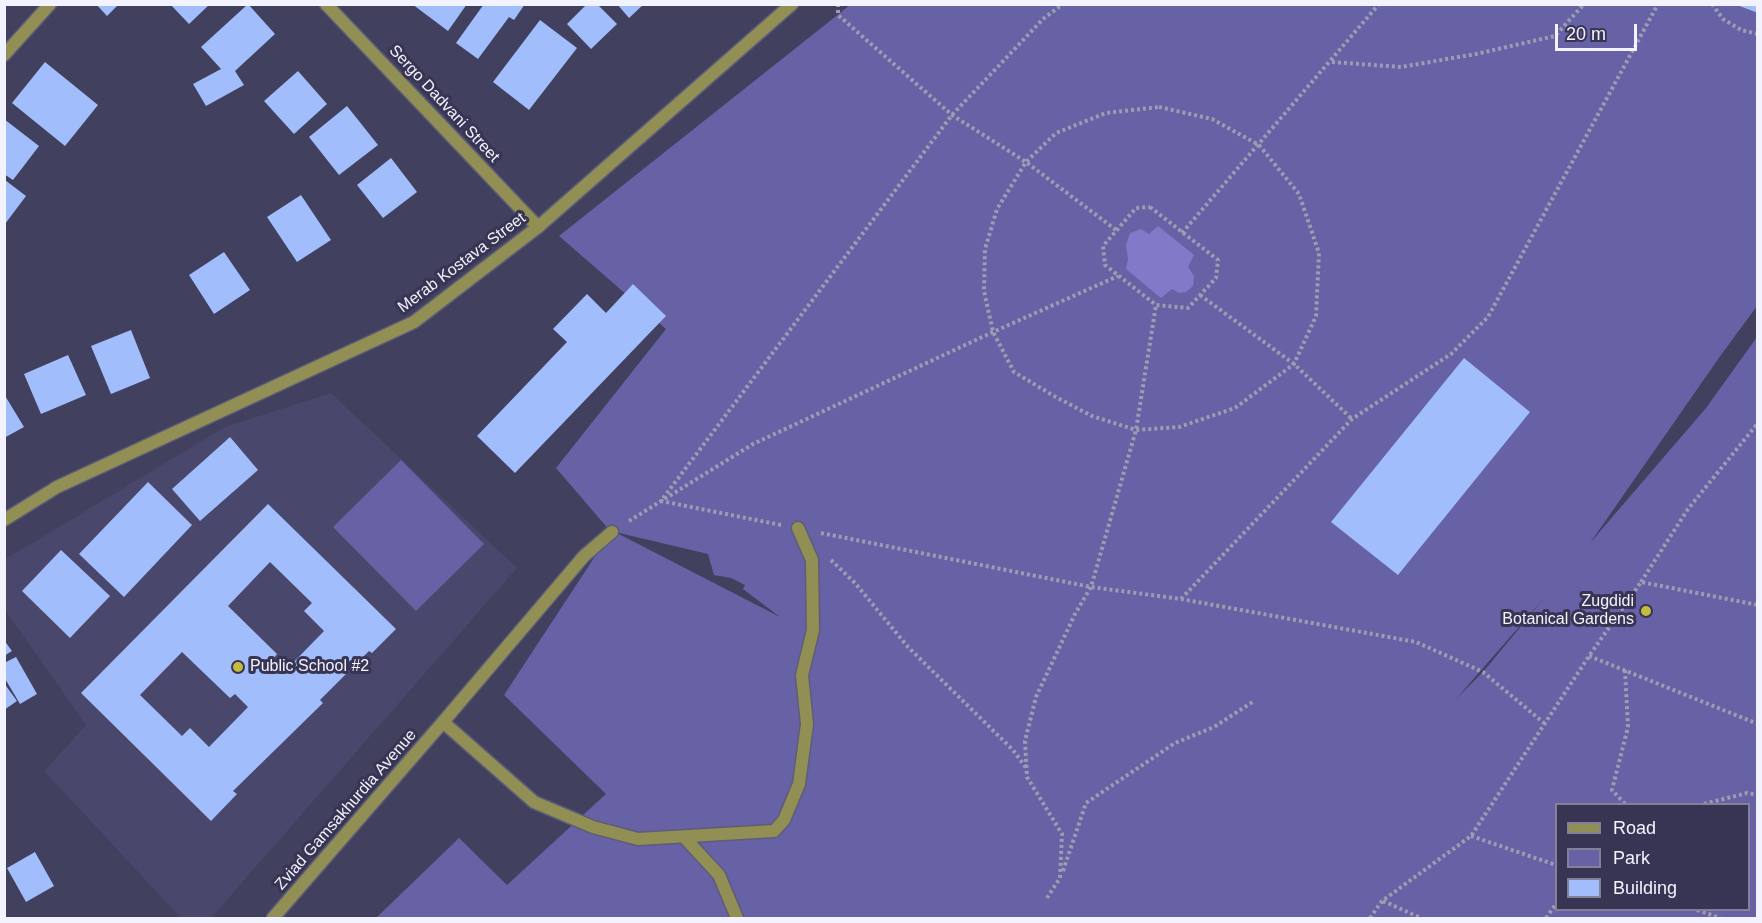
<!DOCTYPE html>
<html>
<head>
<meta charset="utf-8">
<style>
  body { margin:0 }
  #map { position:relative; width:1762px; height:923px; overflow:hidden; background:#41405e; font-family:Arial,sans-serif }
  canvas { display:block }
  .frame { position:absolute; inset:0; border:6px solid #f3f3ff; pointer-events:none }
  .legend { position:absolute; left:1555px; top:803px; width:195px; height:108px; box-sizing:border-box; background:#373553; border:2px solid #828198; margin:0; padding:8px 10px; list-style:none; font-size:18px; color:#f3f3ff }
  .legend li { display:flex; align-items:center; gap:12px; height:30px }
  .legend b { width:30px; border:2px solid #828198 }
  .scale { position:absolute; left:1555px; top:24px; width:82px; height:27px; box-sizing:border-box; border:3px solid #f3f3ff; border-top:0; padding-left:8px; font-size:18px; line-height:21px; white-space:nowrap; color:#f3f3ff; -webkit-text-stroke:4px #373553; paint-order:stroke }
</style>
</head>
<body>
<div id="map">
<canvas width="1762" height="923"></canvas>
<div class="frame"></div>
<ul class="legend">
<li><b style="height:8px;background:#928f54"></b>Road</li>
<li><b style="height:16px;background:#6761a6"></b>Park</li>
<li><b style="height:16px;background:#a1bdfc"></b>Building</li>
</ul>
<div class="scale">20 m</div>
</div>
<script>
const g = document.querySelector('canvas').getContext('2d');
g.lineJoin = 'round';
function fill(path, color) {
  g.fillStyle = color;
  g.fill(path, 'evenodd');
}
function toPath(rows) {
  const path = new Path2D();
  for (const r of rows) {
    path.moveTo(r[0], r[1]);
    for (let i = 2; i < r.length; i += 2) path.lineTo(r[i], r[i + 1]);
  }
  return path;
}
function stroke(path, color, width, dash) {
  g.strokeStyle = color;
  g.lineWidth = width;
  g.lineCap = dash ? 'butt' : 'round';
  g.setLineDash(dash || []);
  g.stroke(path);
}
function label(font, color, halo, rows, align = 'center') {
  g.font = font + ' Arial,sans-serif';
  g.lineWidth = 6;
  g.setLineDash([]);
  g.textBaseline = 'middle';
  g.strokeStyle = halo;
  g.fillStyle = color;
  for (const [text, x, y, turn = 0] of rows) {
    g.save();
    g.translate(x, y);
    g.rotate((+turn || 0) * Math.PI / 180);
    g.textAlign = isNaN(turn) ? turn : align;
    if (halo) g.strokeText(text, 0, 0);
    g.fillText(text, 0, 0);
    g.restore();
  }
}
fill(toPath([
  [331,393,517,568,211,918,181,918,44,771,86,725,5,610,4,560,225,427]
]), '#49476c');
fill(toPath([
  [850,5,1757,5,1757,306,1721,355,1590,543,1706,408,1757,337,1757,918,376,918,459,838,507,885,606,794,504,695,611,532,556,468,666,329,559,236],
  [615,532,708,554,714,575,731,578,745,585,743,589,780,617],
  [1546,596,1483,672,1455,700],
  [1556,804,1748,804,1748,910,1556,910],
  [401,460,484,544,416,611,333,527]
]), '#6761a6');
fill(toPath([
  [1158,226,1194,255,1188,267,1194,276,1193,286,1186,292,1179,293,1172,289,1161,298,1126,269,1128,259,1126,245,1130,233,1141,229,1149,234]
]), '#807ac9');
fill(toPath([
  [96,4,119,4,107,16],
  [170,4,210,4,189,24],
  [248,4,275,34,235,71,244,85,206,106,193,84,221,69,201,47],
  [412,4,467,4,448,31],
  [484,4,525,4,514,20,509,17,478,59,456,43],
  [587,4,597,4,617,24,591,49,567,24],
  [617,4,644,4,629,18],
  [1758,4,1758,13,1737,5,1737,4],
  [540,20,577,48,529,110,493,82],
  [45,62,98,105,65,146,12,103],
  [298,71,327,104,294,134,264,101],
  [347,106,378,145,339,175,309,137],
  [4,119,39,146,13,180,4,174],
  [391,158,417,192,383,218,357,185],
  [5,180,26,196,5,224],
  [301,195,331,240,297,262,267,217],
  [224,252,250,290,214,314,189,275],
  [633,284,666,316,515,473,477,436,567,342,553,329,587,294,606,313],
  [131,330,150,378,111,394,91,346],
  [68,355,86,395,41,414,24,374],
  [1464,358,1530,412,1398,575,1331,522],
  [4,394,24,427,4,438],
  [230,437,258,470,200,521,172,489],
  [148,482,192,525,124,597,79,554],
  [268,504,396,629,372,653,369,651,320,700,323,703,233,791,237,794,211,821,81,693],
  [270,562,312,603,304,611,324,631,286,670,274,658,277,654,228,606],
  [182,652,230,698,235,694,248,707,209,747,190,728,182,736,140,695],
  [61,550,110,596,70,638,22,591],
  [4,640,12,651,4,656],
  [16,657,37,694,20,704,4,677,4,663],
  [4,683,17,701,4,710],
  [35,852,54,886,26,902,7,868]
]), '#a1bdfc');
const service = toPath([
  [443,722,584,556,612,532]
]);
const pedestrian = toPath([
  [443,722,534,802,593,827,638,839,774,831,784,820,799,784,807,724,802,675,813,630,812,560,798,528],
  [684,837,719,875,737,918]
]);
const minor = toPath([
  [326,4,538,227],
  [4,55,50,4],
  [273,918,443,722]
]);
const tertiary = toPath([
  [4,520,57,487,414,322,538,227,792,4]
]);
stroke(service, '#5d5d78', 15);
stroke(pedestrian, '#5d5d78', 15);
stroke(minor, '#5d5d78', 15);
stroke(tertiary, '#5d5d78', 15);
stroke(toPath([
  [838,4,838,15,952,115,1026,162,1116,230],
  [1712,4,1723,19,1741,30,1758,34],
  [1332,62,1401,67,1476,54,1555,36,1584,4],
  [1159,107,1212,119,1259,145,1299,194,1319,253,1316,316,1294,364,1235,408,1179,427,1136,430,1092,416,1054,396,1014,372,993,332,984,291,985,249,997,209,1026,162,1056,133,1106,113,1159,107],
  [1150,207,1218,260,1216,278,1188,308,1156,305,1105,265,1103,246,1136,208,1150,207],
  [1182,233,1379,4],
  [1200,295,1294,364,1352,419],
  [629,521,753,444,993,332,1118,276],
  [781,525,661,501,952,115,1043,19,1063,4],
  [821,533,1091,587,1181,599,1416,642,1483,672,1544,723],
  [831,560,855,583,908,647,1013,750,1027,769],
  [1641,582,1688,509,1758,423],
  [1181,599,1352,419,1451,354,1488,317,1658,4],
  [1589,656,1758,724],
  [1625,804,1612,790,1628,727,1625,670],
  [1704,804,1747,793,1758,795],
  [1471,836,1556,865],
  [1063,871,1086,803,1175,743,1214,727,1254,701],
  [1047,898,1060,878,1062,834,1027,777,1025,741,1036,697,1075,614,1091,587,1136,430,1156,305],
  [1383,901,1421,918],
  [1697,910,1720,918],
  [1370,918,1382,901,1471,836,1589,656,1641,582,1758,605],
  [1546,918,1556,904]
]), '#9d9cb1', 4, [3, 3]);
stroke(service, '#928f54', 12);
stroke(pedestrian, '#928f54', 12);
stroke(minor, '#928f54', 12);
stroke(tertiary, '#928f54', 12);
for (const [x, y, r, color] of [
  [1646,611,6,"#c4bc3d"],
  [238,667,6,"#c4bc3d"]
]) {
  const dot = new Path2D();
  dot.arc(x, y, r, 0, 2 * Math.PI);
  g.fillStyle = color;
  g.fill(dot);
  stroke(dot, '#373553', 2);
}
label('16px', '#f3f3ff', '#373553', [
  ["Sergo Dadvani Street",444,104,47],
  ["Merab Kostava Street",462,263,-37],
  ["Zviad Gamsakhurdia Avenue",346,810,-49]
]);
label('16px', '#f3f3ff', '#373553', [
  ["Zugdidi",1634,602],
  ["Botanical Gardens",1634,620],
  ["Public School #2",250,667,"left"]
], 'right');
</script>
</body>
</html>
